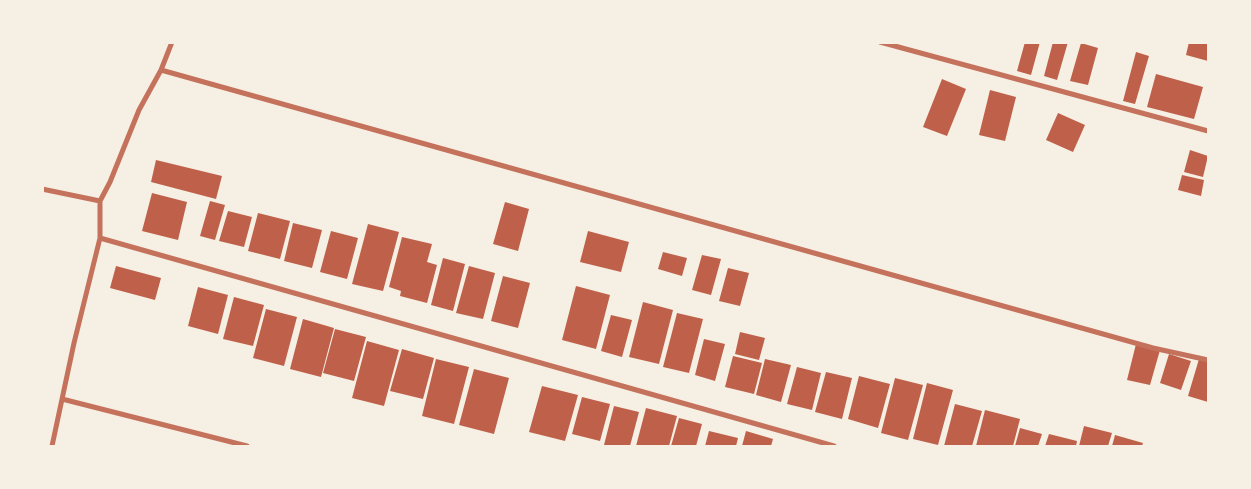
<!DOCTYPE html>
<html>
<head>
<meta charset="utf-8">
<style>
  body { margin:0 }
  #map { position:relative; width:1251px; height:489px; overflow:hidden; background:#f6efe4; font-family:"Open Sans",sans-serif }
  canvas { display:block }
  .frame { position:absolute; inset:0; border:44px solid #f6efe4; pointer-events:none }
</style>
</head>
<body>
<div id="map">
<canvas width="1251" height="489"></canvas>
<div class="frame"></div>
</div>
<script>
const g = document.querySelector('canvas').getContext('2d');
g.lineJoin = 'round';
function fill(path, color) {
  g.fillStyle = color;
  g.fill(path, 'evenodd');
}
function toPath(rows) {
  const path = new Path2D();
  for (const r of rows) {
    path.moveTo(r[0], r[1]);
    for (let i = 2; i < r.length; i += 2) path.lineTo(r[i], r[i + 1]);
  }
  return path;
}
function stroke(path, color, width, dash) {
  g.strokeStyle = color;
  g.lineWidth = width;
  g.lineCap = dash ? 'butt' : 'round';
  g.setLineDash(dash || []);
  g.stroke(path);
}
fill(toPath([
  [1025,42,1040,42,1031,75,1017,71],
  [1053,42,1068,42,1057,80,1044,76],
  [1189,42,1208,42,1208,61,1186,55],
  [1081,43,1098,48,1088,85,1070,81],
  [1136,52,1149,56,1135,104,1123,101],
  [1156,74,1203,87,1194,119,1147,107],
  [942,79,966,89,947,136,923,127],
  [990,90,1016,97,1005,141,979,135],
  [1058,113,1085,125,1073,152,1046,140],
  [1190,150,1208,156,1203,177,1184,172],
  [156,160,222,176,216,199,151,182],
  [1182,175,1204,180,1201,196,1178,190],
  [152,193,187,202,178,240,142,231],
  [210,201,225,205,215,240,200,236],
  [505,202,529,209,518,251,493,244],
  [228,211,252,217,244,247,219,241],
  [258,213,290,221,280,259,248,251],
  [293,223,322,230,312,268,284,261],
  [368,224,399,232,383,291,352,284],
  [331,231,358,238,347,279,320,272],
  [588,231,629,242,621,272,580,262],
  [402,237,432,244,427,262,437,265,427,303,400,296,401,291,389,287],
  [663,252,687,258,682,276,658,269],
  [702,255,721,259,711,295,692,290],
  [443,258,465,264,453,311,431,305],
  [116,266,161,278,155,300,110,288],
  [469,266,495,273,483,319,456,313],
  [728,268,749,273,740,306,719,301],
  [503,276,530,283,518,328,491,321],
  [576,286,610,295,596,349,562,340],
  [198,287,228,295,218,334,188,326],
  [234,297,264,305,253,346,223,339],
  [643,302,673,310,659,364,629,357],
  [266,309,297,317,284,366,253,358],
  [677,313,703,319,689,373,663,367],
  [611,315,632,320,622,357,601,351],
  [303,319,334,328,321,377,290,369],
  [335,329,366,337,354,381,323,373],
  [740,332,765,338,759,360,735,354],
  [704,339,725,344,715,381,695,375],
  [367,341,399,350,384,406,352,398],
  [1136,344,1160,350,1150,385,1127,380],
  [402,349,434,358,423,399,390,391],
  [1169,354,1191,361,1181,390,1160,383],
  [733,356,762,363,754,394,725,387],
  [436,359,469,367,454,424,422,416],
  [765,359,791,365,781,402,756,395],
  [1199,359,1208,361,1208,402,1188,396],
  [797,367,821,373,812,410,787,404],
  [474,369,509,378,494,434,459,425],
  [826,372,852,378,842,419,815,412],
  [859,376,890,384,878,428,848,419],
  [895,378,923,385,908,440,881,433],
  [927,383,953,390,938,445,913,439],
  [542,386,578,395,565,441,529,432],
  [582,397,610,404,600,441,572,434],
  [955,404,982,411,972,446,944,446],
  [614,406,639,412,630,446,604,445],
  [646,408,677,416,669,446,636,446],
  [985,410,1020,419,1013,446,976,446],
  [679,418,702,424,696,446,671,446],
  [1084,426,1112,433,1108,446,1079,446],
  [1020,428,1042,434,1038,446,1015,446],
  [709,431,738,438,736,446,705,446],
  [746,431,773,439,771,446,742,446],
  [1049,434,1077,441,1076,446,1045,446],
  [1115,435,1143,443,1142,446,1112,446]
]), '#bf614a');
stroke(toPath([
  [880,42,1208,131],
  [161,70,1153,348,1208,360],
  [42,189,100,201],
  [100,238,834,446],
  [62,399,247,446],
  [52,446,74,343,100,238,100,201,110,182,139,110,161,70,172,42]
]), '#c5725c', 5);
</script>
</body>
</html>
